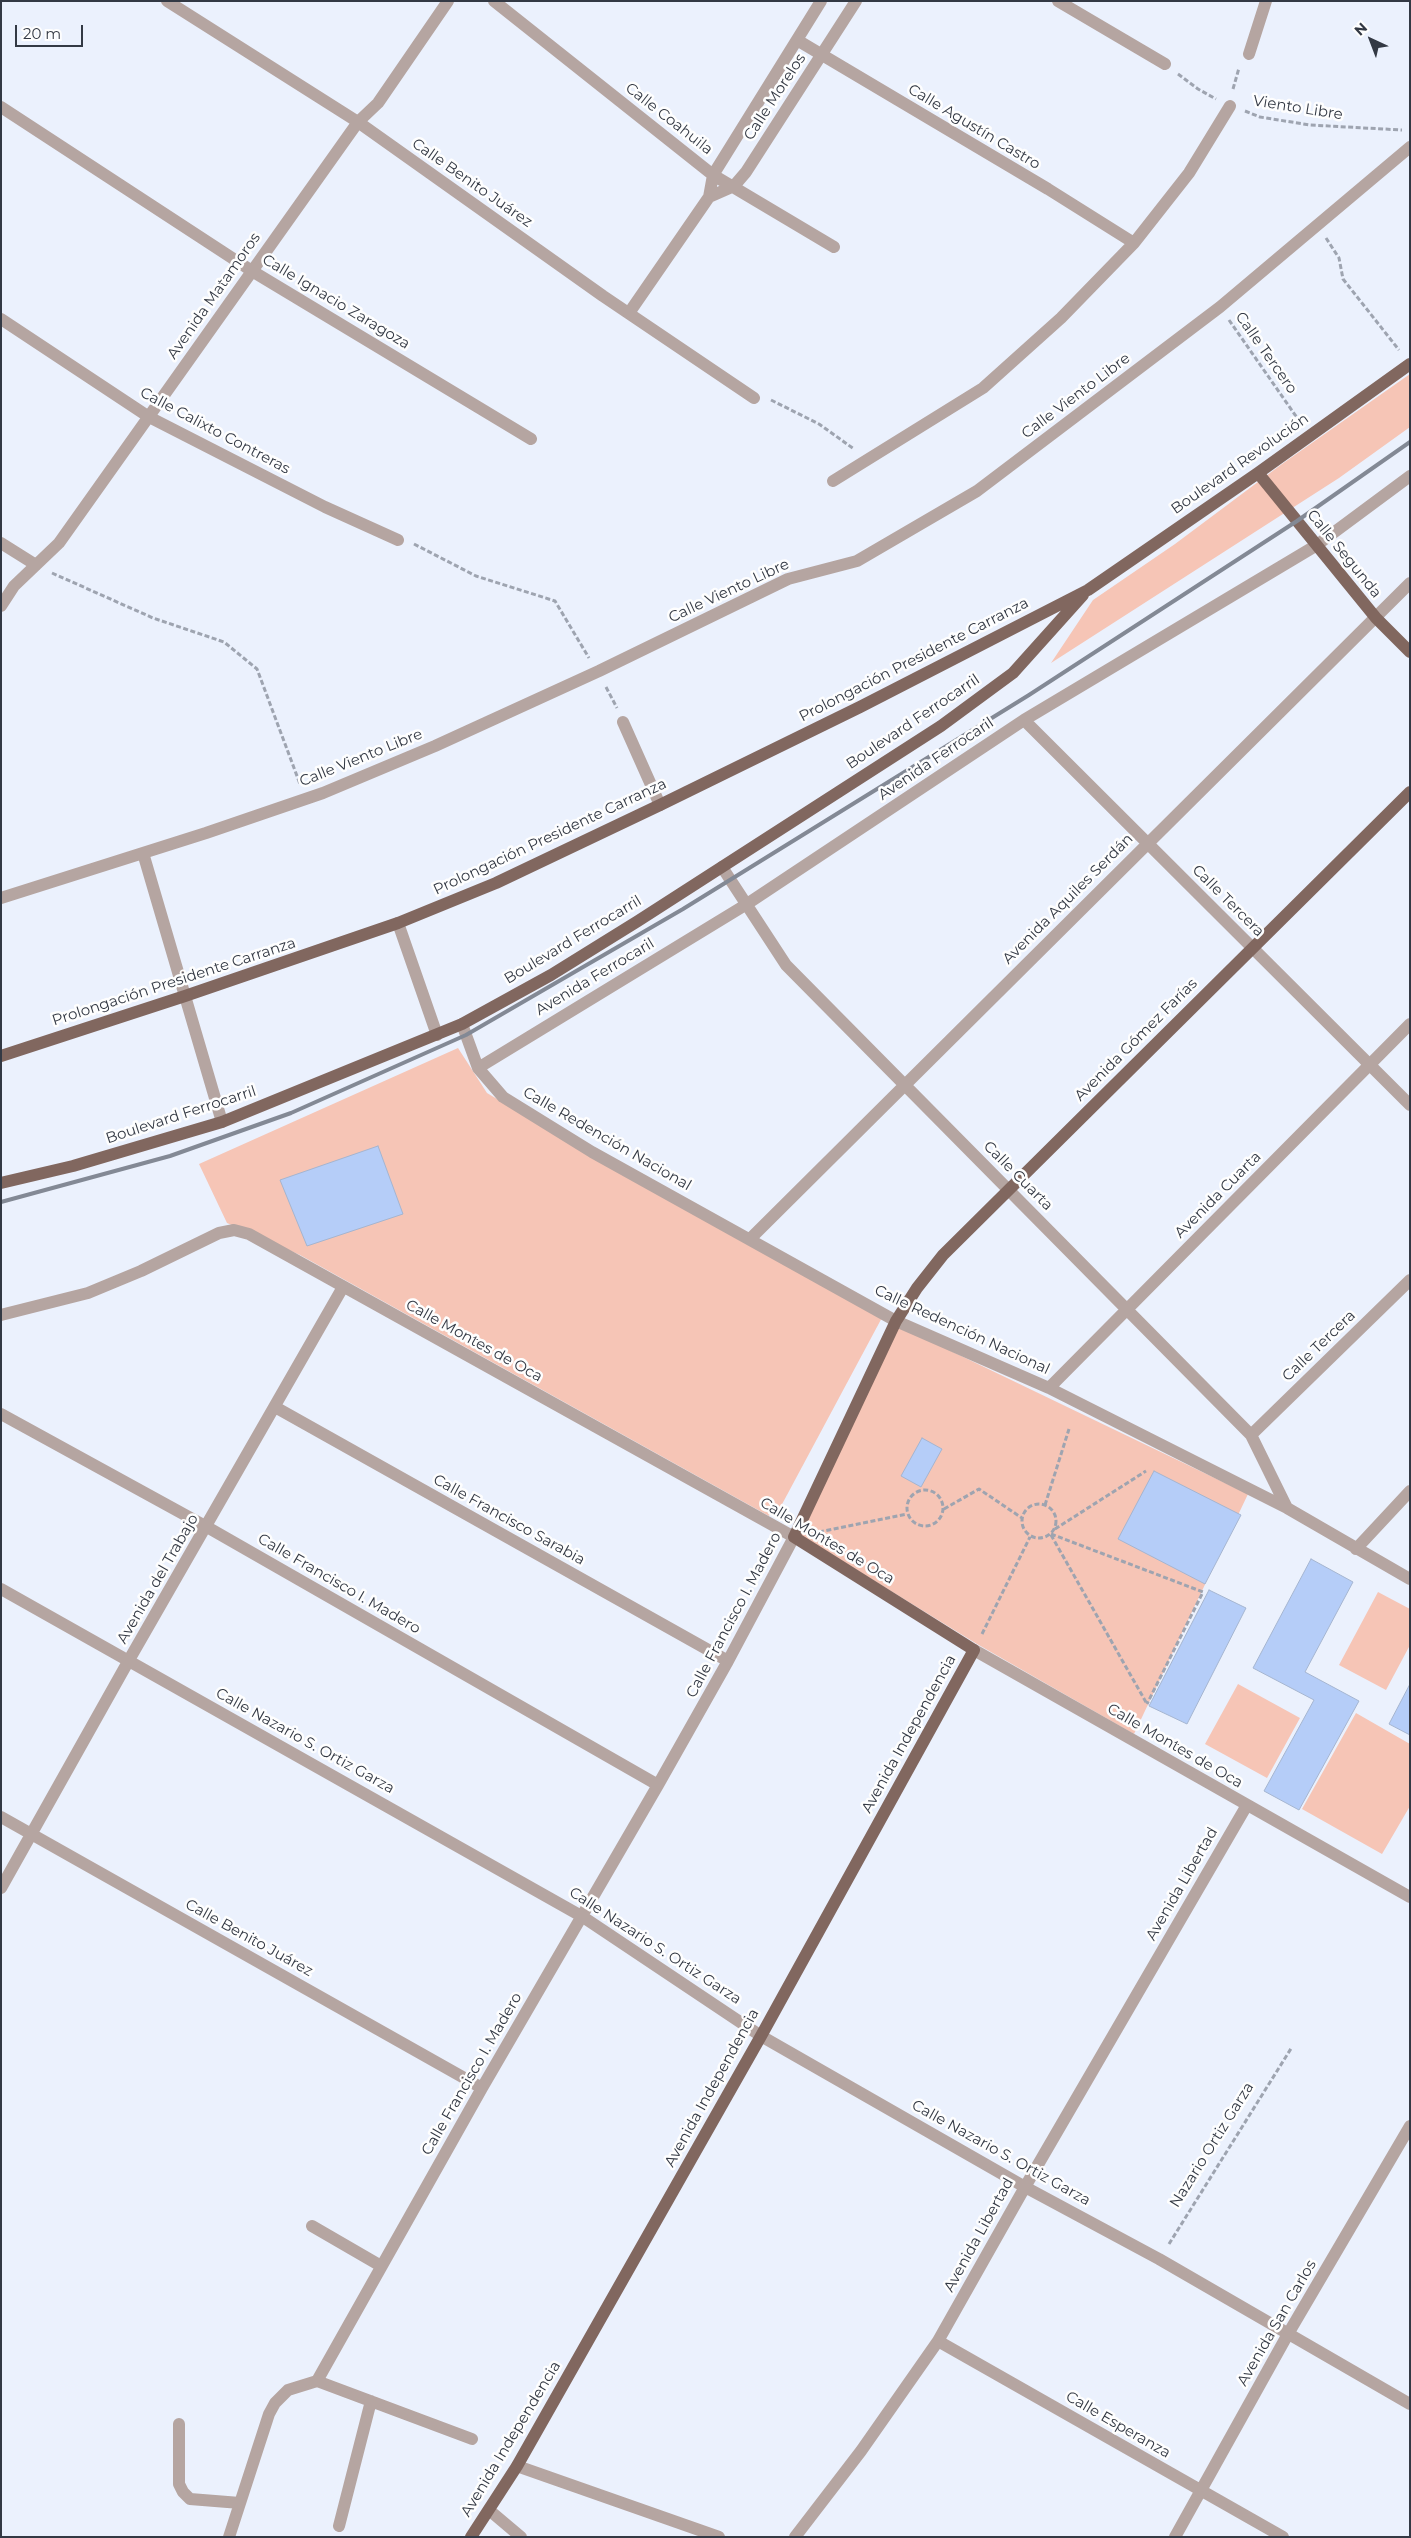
<!DOCTYPE html>
<html>
<head>
<meta charset="utf-8">
<style>
  body { margin:0 }
  #map { position:relative; width:1411px; height:2538px; overflow:hidden; background:#ebf1fd; font-family:Montserrat,sans-serif }
  canvas { display:block }
  .frame { position:absolute; inset:0; border:2px solid #333944; pointer-events:none }
  .north { position:absolute; left:1346px; top:15px; width:50px; height:50px; -webkit-text-stroke:4px #fefefe; paint-order:stroke; rotate:317deg; font-size:14px; font-weight:700; line-height:20px; text-align:center; color:#333944 }
  .north::after { content:''; display:block; margin:auto; width:18px; height:22px; background:#333944; clip-path:polygon(50% 0,100% 100%,50% 72%,0 100%) }
  .scale { position:absolute; left:15px; top:25px; width:68px; height:22px; box-sizing:border-box; border:2px solid #333944; border-top:0; padding-left:6px; font-size:15px; line-height:18px; white-space:nowrap; color:#333944; -webkit-text-stroke:4px #fefefe; paint-order:stroke }
</style>
</head>
<body>
<div id="map">
<canvas width="1411" height="2538"></canvas>
<div class="frame"></div>
<div class="north">N</div>
<div class="scale">20 m</div>
</div>
<script>
const g = document.querySelector('canvas').getContext('2d');
g.lineJoin = 'round';
function fill(path, color) {
  g.fillStyle = color;
  g.fill(path, 'evenodd');
}
function toPath(rows) {
  const path = new Path2D();
  for (const r of rows) {
    if (r.length === 3) {
      path.moveTo(r[0] + r[2], r[1]);
      path.arc(r[0], r[1], r[2], 0, 2 * Math.PI);
      continue;
    }
    path.moveTo(r[0], r[1]);
    for (let i = 2; i < r.length; i += 2) path.lineTo(r[i], r[i + 1]);
  }
  return path;
}
function stroke(path, color, width, dash) {
  g.strokeStyle = color;
  g.lineWidth = width;
  g.lineCap = dash ? 'butt' : 'round';
  g.setLineDash(dash || []);
  g.stroke(path);
}
function label(font, color, halo, rows, align = 'center') {
  g.font = font + ' Montserrat,sans-serif';
  g.lineWidth = 5;
  g.setLineDash([]);
  g.textBaseline = 'middle';
  g.strokeStyle = halo;
  g.fillStyle = color;
  for (const [text, x, y, turn = 0] of rows) {
    g.save();
    g.translate(x, y);
    g.rotate((+turn || 0) * Math.PI / 180);
    g.textAlign = isNaN(turn) ? turn : align;
    if (halo) g.strokeText(text, 0, 0);
    g.fillText(text, 0, 0);
    g.restore();
  }
}
fill(toPath([
  [1410,374,1410,427,1339,478,1051,663,1093,600,1175,544,1282,464],
  [458,1048,487,1093,646,1188,885,1312,780,1508,774,1504,769,1516,300,1255,227,1223,199,1164],
  [899,1326,1248,1494,1134,1734,977,1644,800,1535],
  [1378,1592,1410,1609,1410,1645,1386,1690,1339,1665],
  [1238,1684,1300,1718,1267,1778,1205,1744],
  [1356,1713,1410,1744,1410,1806,1382,1854,1302,1809]
]), '#f6c5b6');
const building = toPath([
  [378,1146,403,1214,307,1246,280,1180,378,1146],
  [922,1438,942,1449,921,1487,901,1476,922,1438],
  [1154,1471,1241,1515,1205,1584,1118,1539,1154,1471],
  [1311,1559,1353,1582,1305,1672,1359,1701,1299,1810,1264,1791,1314,1700,1253,1668,1311,1559],
  [1209,1590,1246,1608,1187,1724,1149,1706,1209,1590],
  [1410,1684,1410,1735,1389,1724,1410,1684]
]);
fill(building, '#b5cdf8');
stroke(building, '#a5b5d0', 1);
stroke(toPath([
  [1178,74,1198,89,1216,99],
  [1233,89,1239,68],
  [1245,111,1260,117,1310,125,1402,130],
  [1326,238,1339,258,1343,279,1399,350],
  [1229,320,1300,422],
  [771,400,819,424,854,449],
  [414,544,476,576,555,601,589,658],
  [52,573,153,618,224,642,257,669,300,784],
  [606,687,617,708],
  [925,1508,18],
  [1039,1521,17],
  [1045,1505,1069,1429],
  [944,1509,979,1489,1022,1518],
  [1055,1529,1146,1471],
  [819,1532,907,1514],
  [1051,1534,1203,1592,1147,1704],
  [1051,1535,1147,1704],
  [982,1634,1030,1537],
  [1169,2244,1292,2047]
]), '#9ea4b0', 3, [5, 2.5]);
stroke(toPath([
  [167,1,358,122,603,296,754,398],
  [494,1,713,175,834,247],
  [1058,1,1165,64],
  [797,40,1048,189,1134,243],
  [1249,54,1266,1],
  [1,107,252,271,531,439],
  [709,197,734,186,746,172,856,1],
  [629,313,709,197,713,175,821,1],
  [1,319,149,417,325,507,398,540],
  [833,481,983,388,1061,318,1134,243,1189,173,1230,106],
  [1,543,36,565],
  [1,606,14,586,59,543,358,122,378,103,448,1],
  [1024,720,1410,1105],
  [623,722,660,805],
  [143,853,222,1122],
  [722,867,786,965,1251,1435,1287,1508],
  [1,898,206,833,323,793,435,746,599,671,788,579,857,561,977,491,1220,307,1410,147],
  [398,923,437,1035],
  [462,1024,478,1068,503,1097,592,1152,896,1321,1049,1388,1287,1508,1410,1579],
  [478,1068,747,904,1024,720,1317,545,1410,476],
  [750,1239,1410,583],
  [1,1315,88,1293,141,1271,219,1233,234,1230,249,1234,794,1537,728,1661,658,1785,482,2088,317,2381],
  [1049,1388,1410,1024],
  [275,1407,728,1661],
  [1,1414,207,1527,658,1785],
  [1251,1435,1410,1280],
  [1356,1549,1410,1491],
  [1,1589,583,1917,761,2036,1025,2187,1159,2259,1410,2404],
  [974,1650,1410,1897],
  [1,1817,482,2088],
  [1,1888,129,1660,343,1287],
  [312,2226,381,2266],
  [938,2341,1283,2537],
  [179,2424,179,2484,183,2492,190,2499,240,2503],
  [517,2466,719,2537],
  [489,2510,521,2537],
  [339,2526,371,2401],
  [229,2537,269,2414,275,2403,288,2390,317,2381,472,2439],
  [795,2537,861,2451,938,2341,1025,2187,1247,1805],
  [1175,2537,1288,2334,1410,2126]
]), '#b5a5a1', 12);
stroke(toPath([
  [1258,473,1376,618,1410,652],
  [1,1056,185,996,398,923,496,883,660,805,860,707,1088,590,1258,473,1410,364],
  [1,1183,73,1166,222,1122,462,1024,551,975,638,921,941,726,1013,673,1083,595],
  [471,2537,517,2466,761,2036,974,1650,794,1537,896,1321,917,1288,943,1255,1410,792]
]), '#81675f', 12);
stroke(toPath([
  [1,1202,170,1156,291,1113,466,1035,683,909,1029,695,1297,521,1410,442]
]), '#838995', 4);
label('15px', '#333944', '#fefefe', [
  ["Calle Morelos",775,97,-57],
  ["Viento Libre",1298,108,9],
  ["Calle Coahuila",669,119,38],
  ["Calle Agustín Castro",974,127,31],
  ["Calle Benito Juárez",472,183,35],
  ["Avenida Matamoros",214,296,-55],
  ["Calle Ignacio Zaragoza",336,302,31],
  ["Calle Tercero",1266,353,55],
  ["Calle Viento Libre",1076,396,-37],
  ["Calle Calixto Contreras",215,431,28],
  ["Boulevard Revolución",1240,464,-35],
  ["Calle Segunda",1344,554,51],
  ["Calle Viento Libre",729,591,-25],
  ["Prolongación Presidente Carranza",914,660,-27],
  ["Boulevard Ferrocarril",913,722,-34],
  ["Calle Viento Libre",361,758,-22],
  ["Avenida Ferrocaril",936,759,-34],
  ["Prolongación Presidente Carranza",550,837,-25],
  ["Avenida Aquiles Serdán",1068,899,-45],
  ["Calle Tercera",1228,901,45],
  ["Boulevard Ferrocarril",573,940,-31],
  ["Avenida Ferrocaril",595,977,-31],
  ["Prolongación Presidente Carranza",174,982,-18],
  ["Avenida Gómez Farías",1136,1040,-45],
  ["Boulevard Ferrocarril",181,1115,-18],
  ["Calle Redención Nacional",607,1139,30],
  ["Calle Cuarta",1018,1176,45],
  ["Avenida Cuarta",1218,1195,-45],
  ["Calle Redención Nacional",962,1330,25],
  ["Calle Montes de Oca",474,1341,29],
  ["Calle Tercera",1319,1346,-44],
  ["Calle Francisco Sarabia",509,1520,29],
  ["Calle Montes de Oca",827,1541,31],
  ["Avenida del Trabajo",158,1579,-60],
  ["Calle Francisco I. Madero",339,1584,30],
  ["Calle Francisco I. Madero",734,1615,-62],
  ["Avenida Independencia",909,1734,-61],
  ["Calle Nazario S. Ortiz Garza",305,1741,29],
  ["Calle Montes de Oca",1175,1746,30],
  ["Avenida Libertad",1182,1884,-60],
  ["Calle Benito Juárez",249,1938,29],
  ["Calle Nazario S. Ortiz Garza",655,1946,33],
  ["Calle Francisco I. Madero",472,2074,-60],
  ["Avenida Independencia",712,2088,-61],
  ["Nazario Ortiz Garza",1212,2145,-58],
  ["Calle Nazario S. Ortiz Garza",1001,2153,29],
  ["Avenida Libertad",979,2235,-61],
  ["Avenida San Carlos",1277,2323,-60],
  ["Calle Esperanza",1118,2425,30],
  ["Avenida Independencia",511,2439,-59]
]);
</script>
</body>
</html>
